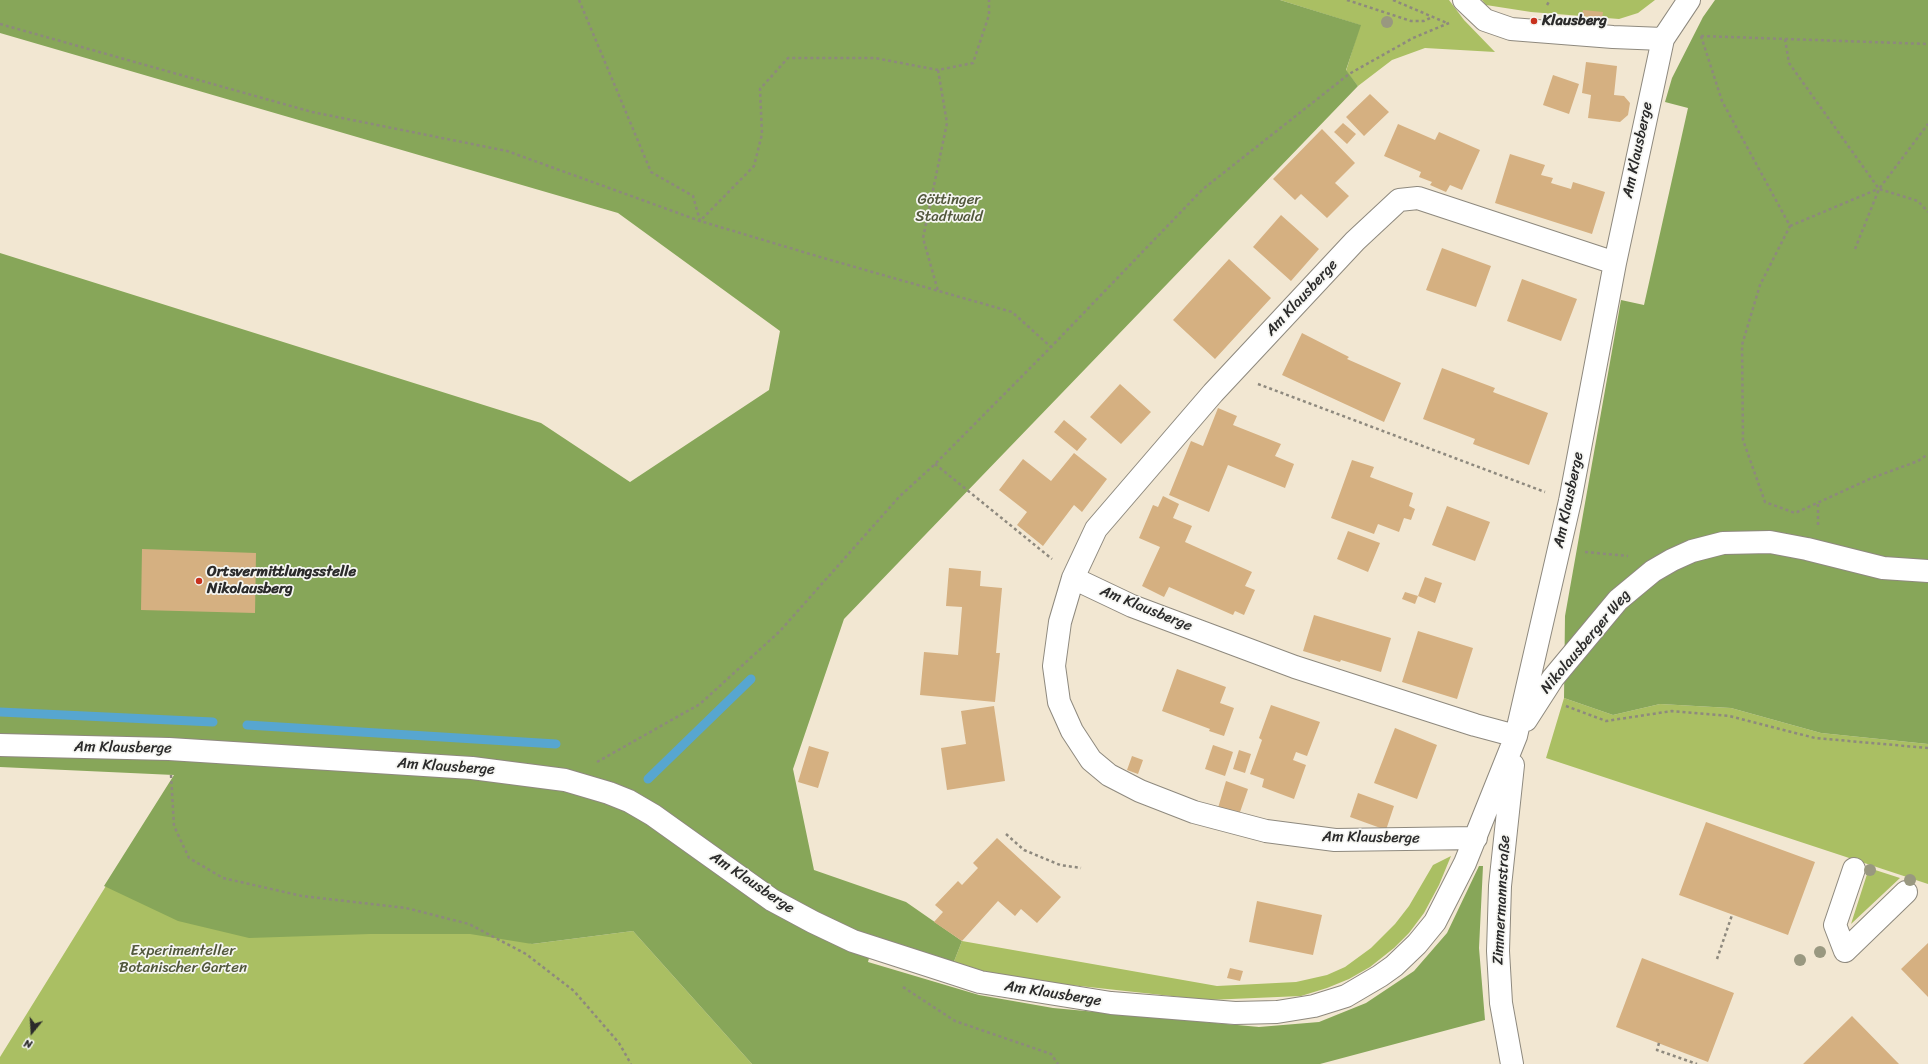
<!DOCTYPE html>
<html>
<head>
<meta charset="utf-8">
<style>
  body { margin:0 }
  #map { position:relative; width:1928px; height:1064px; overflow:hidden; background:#f2e7d2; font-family:Sriracha,sans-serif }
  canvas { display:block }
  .north { position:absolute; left:12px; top:1012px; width:40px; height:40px; -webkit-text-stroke:3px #f6f6f2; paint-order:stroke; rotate:198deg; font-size:11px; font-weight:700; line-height:16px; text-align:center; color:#2b2b2b }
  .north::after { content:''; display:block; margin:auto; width:14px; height:18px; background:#2b2b2b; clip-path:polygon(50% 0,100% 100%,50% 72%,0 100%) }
</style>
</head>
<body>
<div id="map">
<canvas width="1928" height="1064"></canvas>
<div class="north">N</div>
</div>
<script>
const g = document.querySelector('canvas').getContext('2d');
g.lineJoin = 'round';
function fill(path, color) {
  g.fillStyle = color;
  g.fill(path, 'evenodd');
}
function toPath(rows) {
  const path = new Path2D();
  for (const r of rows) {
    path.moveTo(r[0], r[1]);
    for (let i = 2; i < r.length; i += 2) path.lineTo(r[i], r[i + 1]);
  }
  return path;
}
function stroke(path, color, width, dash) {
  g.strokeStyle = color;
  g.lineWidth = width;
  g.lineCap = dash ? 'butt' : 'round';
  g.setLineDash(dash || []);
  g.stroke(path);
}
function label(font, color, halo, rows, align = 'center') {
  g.font = font + ' Sriracha,sans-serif';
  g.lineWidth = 3.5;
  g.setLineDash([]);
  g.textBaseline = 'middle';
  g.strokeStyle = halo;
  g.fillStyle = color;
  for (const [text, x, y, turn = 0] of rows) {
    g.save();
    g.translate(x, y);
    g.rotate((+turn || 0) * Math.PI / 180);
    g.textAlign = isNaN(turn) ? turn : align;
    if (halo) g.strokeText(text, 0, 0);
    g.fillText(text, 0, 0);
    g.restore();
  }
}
fill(toPath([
  [1280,0,1449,0,1464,20,1495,52,1425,48,1392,60,1358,86,1346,71,1360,25],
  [1482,0,1655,0,1638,13,1619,19,1531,12,1486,5],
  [1564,698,1613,715,1660,704,1731,708,1821,733,1928,744,1928,884,1546,758],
  [153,810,532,944,633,931,752,1064,0,1064,0,1057],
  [1451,856,1439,885,1424,913,1409,933,1394,948,1370,967,1349,979,1327,988,1301,996,1208,1000,988,976,953,964,962,941,1217,986,1296,982,1327,975,1345,967,1371,948,1395,924,1409,906,1433,865],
  [1869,868,1900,878,1851,924]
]), '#aabf63');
fill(toPath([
  [0,0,1280,0,1361,25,1346,70,1358,86,844,619,793,769,814,870,906,902,962,941,953,964,875,936,868,962,979,995,1053,1008,1259,1027,1319,1022,1366,1003,1414,971,1447,933,1479,866,1483,866,1479,948,1485,1020,1320,1064,752,1064,633,931,532,944,470,934,370,934,249,938,178,921,104,886,174,775,0,767,0,253,541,423,630,482,769,390,780,331,618,213,0,33],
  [1715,0,1928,0,1928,744,1821,733,1731,708,1660,704,1613,715,1564,698,1565,616,1621,300,1644,305,1688,108,1665,102,1672,78,1703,17]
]), '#87a659');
stroke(toPath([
  [0,712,213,722],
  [247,725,556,744],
  [648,779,751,679]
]), '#57a6d0', 9);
fill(toPath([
  [1583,10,1603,12,1602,18,1582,16],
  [1586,62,1617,66,1614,95,1624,96,1630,103,1628,115,1620,122,1588,118,1591,95,1582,93],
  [1553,75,1579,84,1569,114,1543,105],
  [1370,94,1389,112,1364,136,1346,117],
  [1343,123,1356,134,1347,144,1334,132],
  [1398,124,1435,140,1439,132,1480,150,1462,190,1450,185,1446,192,1430,185,1432,182,1419,177,1421,172,1384,156],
  [1322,129,1355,163,1335,183,1349,196,1327,218,1301,194,1295,200,1273,179],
  [1510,154,1545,165,1541,175,1553,178,1551,183,1571,189,1573,182,1605,192,1592,234,1495,203],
  [1281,215,1319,249,1291,281,1253,247],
  [1442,248,1491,266,1476,307,1426,290],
  [1229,259,1271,298,1215,359,1173,320],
  [1522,279,1577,299,1561,341,1507,321],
  [1302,333,1349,357,1347,359,1401,383,1384,422,1282,375],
  [1442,368,1495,388,1493,392,1548,413,1529,465,1473,444,1475,439,1423,419],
  [1120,384,1151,412,1121,444,1090,417],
  [1218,408,1237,416,1233,425,1281,444,1275,456,1294,464,1285,488,1228,465,1209,512,1169,495,1191,441,1203,446],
  [1064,420,1087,439,1077,451,1054,432],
  [1074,453,1107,479,1082,512,1074,505,1043,546,1017,525,1027,512,999,490,1023,459,1051,481],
  [1352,460,1374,467,1370,477,1413,493,1409,506,1415,509,1411,520,1404,518,1399,532,1378,524,1374,534,1331,518],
  [1163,496,1179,504,1173,518,1192,526,1185,542,1252,572,1245,586,1255,590,1244,615,1235,611,1233,615,1169,587,1164,597,1142,586,1160,547,1139,538,1153,505,1158,507],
  [1447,506,1490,522,1475,561,1432,545],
  [1348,531,1380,543,1368,572,1337,559],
  [142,549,256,553,255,613,141,610],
  [949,568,981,571,980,586,1002,588,996,653,1000,653,995,702,920,695,924,652,958,655,962,607,946,606],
  [1425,577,1442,583,1435,603,1418,596],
  [1405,592,1418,596,1415,604,1402,599],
  [1314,615,1391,638,1381,672,1341,660,1340,662,1303,651],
  [1418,631,1473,648,1457,699,1402,682],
  [1177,669,1226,687,1220,703,1234,708,1224,736,1209,731,1210,729,1162,711],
  [1271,705,1320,722,1307,756,1296,752,1293,760,1306,765,1294,799,1262,787,1264,779,1250,774,1262,740,1259,738],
  [994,706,1005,781,947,790,941,748,966,744,961,711],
  [1395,728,1437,745,1417,799,1374,783],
  [1213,745,1233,752,1225,776,1205,769],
  [809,746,829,752,818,788,798,782],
  [1239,750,1251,754,1245,773,1233,769],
  [1132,756,1143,760,1138,774,1127,770],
  [1226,781,1248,789,1239,815,1218,808],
  [1358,793,1394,806,1386,830,1350,817],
  [1706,822,1815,862,1788,935,1679,895],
  [997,838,1061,897,1037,923,1021,909,1015,916,998,901,962,941,934,922,943,912,935,905,958,881,962,885,978,868,973,863],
  [1257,901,1322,915,1313,955,1249,942],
  [1928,943,1928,997,1901,969],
  [1642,958,1734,993,1708,1062,1616,1027],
  [1230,968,1243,971,1240,981,1227,978],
  [1852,1016,1899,1064,1803,1064]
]), '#d5b081');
const minor = toPath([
  [1464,0,1485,20,1511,29,1613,37,1663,39],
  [1073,578,1132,606,1295,667,1475,725,1516,736],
  [1526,720,1553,678,1618,600,1653,571,1672,560,1692,551,1723,543,1770,542,1807,549,1883,568,1928,571],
  [0,745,169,749,472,768,565,780,609,793,629,801,653,815,772,900,813,922,853,941,980,982,1111,1003,1235,1013,1277,1012,1314,1006,1346,996,1380,976,1394,966,1417,944,1435,922,1465,863,1516,736,1570,501,1615,263,1663,39,1689,0],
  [1476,838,1335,840,1266,831,1194,812,1140,791,1109,775,1091,760,1072,731,1059,702,1054,666,1060,622,1073,578,1096,529,1213,393,1355,241,1399,200,1418,198,1615,263],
  [1854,869,1835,925,1845,951,1906,892],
  [1512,1064,1501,1003,1498,951,1500,886,1513,765]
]);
stroke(minor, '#8e897e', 24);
stroke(toPath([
  [579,0,651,172,693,196,700,221,754,166,762,134,760,89,788,58,875,58,938,70,973,63,989,15,989,0],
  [1347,0,1411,21,1424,21,1432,17],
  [1393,0,1447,23],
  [1547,5,1550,0],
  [0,24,312,112,507,151,700,221,820,257,1012,312,1051,347],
  [1701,36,1722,101,1790,226,1760,285,1742,345,1743,440,1765,502,1795,513,1872,478,1918,461,1928,454],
  [1701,36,1928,44],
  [1785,39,1789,63,1879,189,1918,201,1928,212],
  [938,70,947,123,923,238,938,291],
  [1790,226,1878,189],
  [1855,249,1879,189,1928,124],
  [1258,384,1545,492],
  [935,464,1052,559],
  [1818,504,1818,525],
  [1585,552,1628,556],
  [1566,706,1606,721,1672,711,1729,716,1815,738,1928,748],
  [597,762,700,704,780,631,899,497,935,464,1051,347,1203,189,1349,74,1413,38,1449,23],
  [171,775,174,826,189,858,223,878,302,896,406,908,469,924,526,954,574,991,619,1043,631,1064],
  [1006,834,1024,850,1060,865,1081,868],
  [1717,959,1732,915],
  [903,987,955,1021,1051,1054,1058,1064],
  [1659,1043,1657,1050,1697,1064]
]), '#8e897e', 2.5, [3, 3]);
stroke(minor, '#fff', 22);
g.fillStyle = '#999880';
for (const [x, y] of [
  [1387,22],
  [1870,870],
  [1910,880],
  [1820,952],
  [1800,960]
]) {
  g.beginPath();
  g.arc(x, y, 6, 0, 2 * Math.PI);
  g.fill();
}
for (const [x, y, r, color] of [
  [1534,21,4,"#c8321e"],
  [199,581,4,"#c8321e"]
]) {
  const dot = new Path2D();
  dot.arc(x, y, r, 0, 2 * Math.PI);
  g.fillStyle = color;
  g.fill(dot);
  stroke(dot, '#f6f6f2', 1.5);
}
label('bold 15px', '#2b2b2b', '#f6f6f2', [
  ["Klausberg",1542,21],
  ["Ortsvermittlungsstelle",207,572],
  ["Nikolausberg",207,589]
], 'left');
label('15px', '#2b2b2b', '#f6f6f2', [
  ["Am Klausberge",1638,150,-78],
  ["Am Klausberge",1302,298,-47],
  ["Am Klausberge",1569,500,-78],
  ["Am Klausberge",1146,609,22],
  ["Nikolausberger Weg",1586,642,-50],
  ["Am Klausberge",123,748,1],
  ["Am Klausberge",446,767,4],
  ["Am Klausberge",1371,838,1],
  ["Am Klausberge",752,883,34],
  ["Zimmermannstraße",1502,900,-87],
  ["Am Klausberge",1053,994,9]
]);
label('15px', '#51573c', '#f6f6f2', [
  ["Göttinger",949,200],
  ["Stadtwald",949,217],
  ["Experimenteller",183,951],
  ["Botanischer Garten",183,968]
]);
</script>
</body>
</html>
